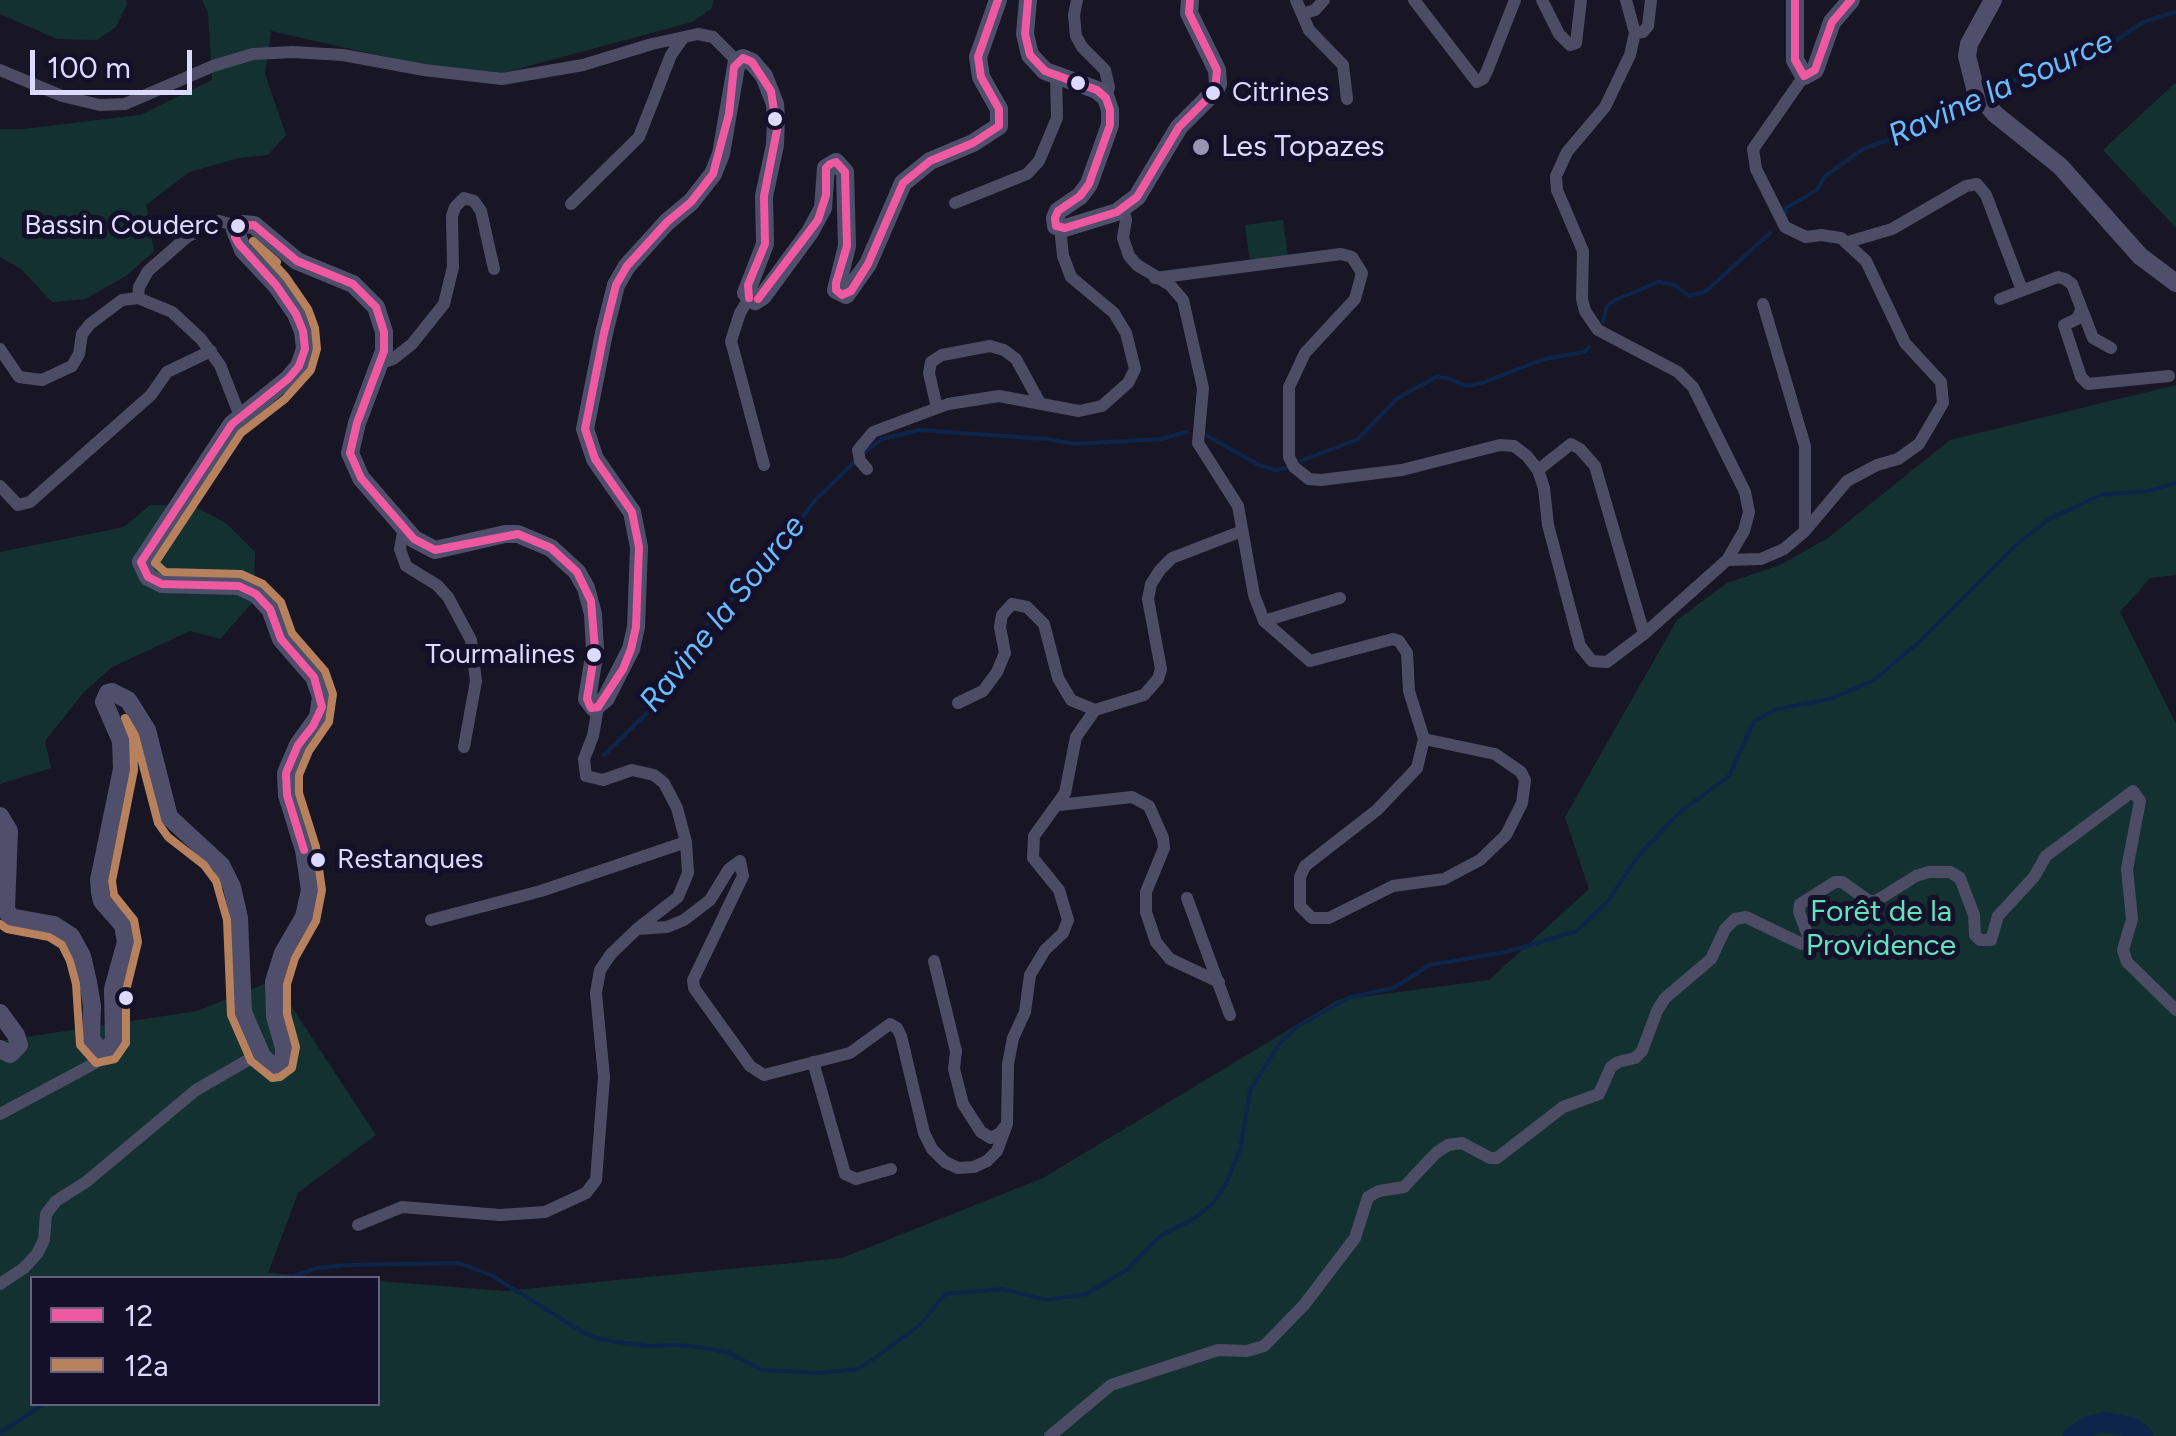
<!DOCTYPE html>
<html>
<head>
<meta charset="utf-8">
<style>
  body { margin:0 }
  #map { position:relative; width:2176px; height:1436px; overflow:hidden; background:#181624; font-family:Figtree,sans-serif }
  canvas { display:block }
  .legend { position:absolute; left:30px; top:1276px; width:350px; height:130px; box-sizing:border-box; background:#14102a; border:2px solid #64617f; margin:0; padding:12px 18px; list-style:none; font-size:30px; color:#dddaff }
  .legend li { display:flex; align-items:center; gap:20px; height:50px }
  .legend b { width:50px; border:2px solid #64617f }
  .scale { position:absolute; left:30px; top:50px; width:162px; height:45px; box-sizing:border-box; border:5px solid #dddaff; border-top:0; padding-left:12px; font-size:30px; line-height:35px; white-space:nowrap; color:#dddaff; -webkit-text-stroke:8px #14102a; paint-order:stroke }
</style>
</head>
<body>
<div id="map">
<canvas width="2176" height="1436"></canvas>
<ul class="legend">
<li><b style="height:12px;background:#ef59a1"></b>12</li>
<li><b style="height:12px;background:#b6815c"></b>12a</li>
</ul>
<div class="scale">100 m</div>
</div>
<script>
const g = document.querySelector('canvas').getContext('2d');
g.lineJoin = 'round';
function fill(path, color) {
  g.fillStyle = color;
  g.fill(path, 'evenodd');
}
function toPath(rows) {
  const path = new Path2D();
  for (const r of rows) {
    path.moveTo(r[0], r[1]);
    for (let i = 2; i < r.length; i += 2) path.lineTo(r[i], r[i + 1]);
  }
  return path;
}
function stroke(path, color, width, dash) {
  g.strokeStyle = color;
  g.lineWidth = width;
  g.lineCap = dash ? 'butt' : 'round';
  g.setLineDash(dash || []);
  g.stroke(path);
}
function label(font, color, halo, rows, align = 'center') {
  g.font = font + ' Figtree,sans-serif';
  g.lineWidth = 10;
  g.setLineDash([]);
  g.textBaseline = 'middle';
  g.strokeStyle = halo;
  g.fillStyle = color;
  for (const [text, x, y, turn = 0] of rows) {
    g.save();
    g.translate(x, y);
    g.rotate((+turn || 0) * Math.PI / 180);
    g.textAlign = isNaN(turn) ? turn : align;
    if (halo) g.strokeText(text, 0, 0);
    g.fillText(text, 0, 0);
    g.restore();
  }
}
fill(toPath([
  [0,0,126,0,127,4,116,27,97,40,57,39,0,14],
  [202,0,714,0,711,9,692,22,503,73,457,73,271,31,265,74,286,135,268,155,239,158,189,172,146,205,154,251,126,276,85,299,52,302,21,269,0,257,0,129,23,129,140,115,212,80,208,13],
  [2175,83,2176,84,2176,228,2103,150],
  [1283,220,1288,257,1250,262,1245,225],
  [2176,385,2176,575,2150,578,2120,612,2176,724,2176,1436,0,1436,0,1041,197,1011,274,980,376,1135,298,1193,268,1273,337,1278,32,1278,32,1404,378,1404,378,1281,505,1291,842,1258,1043,1178,1338,1000,1489,980,1589,889,1565,817,1677,620,1727,583,1780,565,1828,538,1950,440],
  [150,505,194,506,226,523,255,552,254,601,220,639,190,631,112,667,84,692,45,741,51,768,0,784,0,552,124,527]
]), '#143131');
stroke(toPath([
  [1984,91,2103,49,2143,22,2176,12],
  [1785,213,1786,208,1817,190,1825,176,1863,149,1946,119,1971,99],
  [1603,321,1607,306,1615,300,1658,282,1675,285,1689,296,1705,292,1770,233],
  [1204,434,1259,465,1276,470,1286,468],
  [861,455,882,439,919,430,1046,439,1076,444,1161,439,1187,432],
  [1301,461,1358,439,1398,398,1436,377,1447,378,1466,386,1482,383,1544,359,1584,352,1589,347],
  [604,755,656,704,686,670,711,617,756,578,763,564,783,544,815,500,855,462],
  [289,1278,317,1268,347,1265,459,1263,491,1275,584,1333,604,1340,647,1346,678,1345,706,1348,729,1353,762,1370,820,1373,859,1369,920,1325,945,1294,1002,1289,1047,1300,1087,1294,1128,1269,1160,1236,1195,1218,1212,1204,1226,1184,1240,1150,1250,1091,1278,1045,1298,1026,1350,997,1394,988,1429,965,1506,952,1577,931,1608,901,1639,855,1679,813,1729,776,1754,721,1777,709,1830,699,1874,680,1919,642,2017,544,2051,518,2101,495,2148,491,2176,483],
  [0,1433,44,1404]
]), '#0d254a', 4);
stroke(toPath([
  [2073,1436,2091,1425,2105,1422,2132,1427,2143,1436]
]), '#0d254a', 20);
stroke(toPath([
  [1077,0,1074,15,1076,36,1082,47,1105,70,1109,87,1106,98],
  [1296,0,1309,30,1343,65,1347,99],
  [1414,0,1477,82,1483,79,1487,71,1515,0],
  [1542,0,1559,34,1570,45,1576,43,1581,0],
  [1302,14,1315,10,1324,0],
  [1635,33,1643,32,1648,26,1651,0],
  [0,70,62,96,100,105,125,104,213,66,253,54,293,52,343,55,424,70,502,79,583,65,652,44,698,34,713,37,737,61],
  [955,203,1027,174,1039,161,1057,118,1056,75],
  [571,204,639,137,671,55,683,38],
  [1123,208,1126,220,1123,238,1129,256,1137,265,1170,285,1183,300,1203,388,1198,443,1238,506,1254,595,1264,621,1310,661,1393,639,1399,641,1407,653,1409,691,1424,739,1417,768,1377,810,1305,866,1300,877,1300,906,1312,918,1329,918,1393,886,1444,879,1480,860,1506,835,1522,803,1525,780,1521,772,1495,754,1424,739],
  [1848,242,1892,229,1966,186,1977,184,1986,195,2022,290],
  [1155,278,1341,254,1352,257,1362,273,1355,299,1305,353,1289,387,1289,457,1294,467,1309,479,1321,480,1402,470,1500,445,1514,446,1527,456,1538,470,1544,488,1548,525,1580,646,1592,661,1607,662,1644,634,1727,560,1744,531,1749,512,1745,492,1693,387,1678,372,1598,330,1585,311,1582,299,1583,251,1557,190,1556,176,1567,152,1605,107,1630,55,1635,33,1626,0],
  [138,298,139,287,148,271,187,237,219,221,238,226],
  [749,298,740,313,731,341,764,465],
  [2000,299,2058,277,2065,279,2072,284,2093,338,2111,348],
  [1763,304,1805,446,1805,529],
  [2081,310,2077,319,2064,325,2081,377,2088,384,2169,376],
  [0,349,19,377,42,380,72,366,79,354,82,334,90,324,122,300,138,298,172,312,201,339,220,365,240,416],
  [381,363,393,359,412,344,444,304,453,267,452,216,455,207,464,198,474,201,481,211,494,269],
  [937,408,929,373,931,362,942,355,990,346,1004,350,1016,359,1040,403],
  [867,469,860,461,858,450,873,432,948,404,999,396,1079,411,1102,406,1128,383,1135,369,1126,333,1114,313,1071,277,1063,256,1060,227],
  [1538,470,1571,444,1580,449,1595,466,1644,634],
  [0,486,18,505,30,502,151,395,167,372,211,351],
  [404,527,400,549,406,566,437,585,448,597,471,640,476,681,464,747],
  [1727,560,1761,559,1784,549,1805,531,1847,481,1877,465,1898,459,1919,444,1943,403,1941,382,1905,343,1866,261,1841,238,1821,235,1806,237,1785,227,1756,169,1753,149,1804,76],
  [1264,621,1340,598],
  [958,703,983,691,997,672,1005,653,1000,627,1002,615,1012,604,1027,607,1044,624,1058,678,1071,700,1095,710,1144,695,1158,679,1161,669,1148,599,1151,584,1160,570,1172,558,1242,531],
  [1059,805,1132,797,1149,806,1163,838,1164,848,1146,892,1146,912,1156,942,1170,959,1219,982],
  [1187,898,1230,1015],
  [431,920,541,891,686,842],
  [637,929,667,927,684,920,710,900,729,869,740,861,743,876,693,980,694,988,750,1066,764,1075,850,1053,890,1024,897,1028,901,1036,924,1133,932,1149,945,1162,958,1168,974,1167,987,1161,997,1151,1007,1124],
  [934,961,956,1051,954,1069,963,1104,981,1132,991,1138,1000,1133,1007,1124,1008,1064,1013,1038,1025,1012,1030,975,1045,950,1063,933,1068,920,1059,890,1033,858,1034,836,1065,793,1076,737,1095,710],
  [813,1062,845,1174,856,1179,891,1169],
  [0,1114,95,1063,101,1052],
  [358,1225,402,1207,500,1215,545,1212,586,1193,596,1180,604,1077,596,993,600,970,611,954,637,929,678,897,688,873,686,842,677,808,664,783,654,775,632,770,603,780,586,776,584,759,593,736,598,707],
  [0,1284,24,1268,37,1254,44,1240,46,1214,56,1201,86,1182,196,1090,260,1053],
  [1050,1436,1111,1385,1218,1350,1247,1351,1264,1346,1304,1305,1355,1238,1368,1197,1379,1191,1404,1187,1436,1153,1448,1145,1462,1143,1490,1158,1497,1158,1563,1107,1599,1094,1611,1067,1618,1062,1635,1058,1642,1051,1657,1011,1665,998,1711,959,1725,929,1735,919,1746,917,1802,944,1809,938,1799,912,1800,904,1835,882,1842,882,1869,901,1876,901,1916,876,1929,872,1950,872,1960,878,1974,915,1975,935,1980,940,1991,940,1998,916,2034,877,2046,856,2133,791,2140,801,2127,869,2132,919,2123,950,2127,962,2176,1010]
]), '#4c4c65', 12);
stroke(toPath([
  [1028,0,1025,34,1030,55,1045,71,1097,90,1106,98,1110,110,1110,125,1089,184,1080,196,1058,211,1055,218,1056,226,1065,228,1117,212,1137,197,1179,127,1215,91,1218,84,1217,70,1189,13,1190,0],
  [1795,0,1795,60,1804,76,1815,70,1832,22,1851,0],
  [1993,0,1969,44,1967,56,1976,92,1995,114,2060,166,2140,256,2176,283],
  [0,816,9,831,6,909,10,917,54,925,71,936,82,956,88,982,92,1006,91,1039,101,1052,107,1050,114,1041,113,989,126,942,123,925,102,901,100,892,99,880,122,769,121,741,104,702,108,693,112,692,128,700,147,730,169,817,221,865,232,887,239,918,243,1012,262,1056,270,1064,278,1065,284,1057,284,1048,275,1016,274,982,283,953,304,917,310,890,304,850,287,795,286,773,298,745,318,717,321,697,314,677,281,639,270,609,256,594,239,586,162,584,148,577,141,562,232,424,288,379,299,366,305,349,303,331,296,314,276,285,243,250,235,230,243,224,254,225,297,261,353,284,376,307,384,332,384,351,357,423,350,453,361,478,414,539,435,550,505,534,518,534,551,548,577,572,586,588,593,614,595,650,587,699,594,708,606,698,631,649,636,627,639,547,632,512,595,459,585,429,604,333,616,285,627,266,667,222,691,202,713,174,721,154,737,61,743,58,752,62,764,76,775,104,776,118,775,145,764,196,765,244,746,293,755,301,763,296,810,232,823,208,826,168,836,162,845,172,847,246,836,290,846,295,868,264,903,183,930,161,973,143,999,126,999,109,981,77,978,57,998,0],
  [0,1013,16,1035,19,1045,10,1054,0,1049]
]), '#4f4f6b', 18);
stroke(toPath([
  [1028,0,1025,34,1030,55,1045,71,1097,90,1106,98,1110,110,1110,125,1089,184,1080,196,1058,211,1055,218,1056,226,1065,228,1117,212,1137,197,1179,127,1215,91,1217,70,1189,13,1190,0],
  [1795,0,1795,60,1804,76,1815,70,1832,22,1851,0],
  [758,299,818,220,826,195,826,168,830,164,836,162,845,172,847,246,836,283,836,290,842,295,851,291,868,264,903,183,930,161,973,143,999,126,999,109,981,77,978,57,998,0],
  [598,707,623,669,631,649,636,627,639,547,632,512,595,459,585,429,604,333,616,285,627,266,667,222,691,202,713,174,729,114,734,67,743,58,752,62,771,91,777,130,764,196,765,244,748,285,749,298],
  [304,850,287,795,286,773,298,745,313,726,322,707,314,677,281,639,270,609,256,594,239,586,162,584,148,577,141,562,232,424,288,379,299,366,305,349,303,331,296,314,276,285,239,244,235,237,238,226,254,225,297,261,353,284,376,307,384,332,384,351,357,423,350,453,361,478,414,539,435,550,518,534,551,548,577,572,591,601,595,650,587,699,591,708,598,707]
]), '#ef59a1', 8);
stroke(toPath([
  [0,924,7,929,49,937,62,945,70,961,76,984,80,1045,96,1063,115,1059,126,1043,126,991,138,942,134,920,114,895,112,881,134,770,133,738,125,718,135,735,158,823,168,837,204,865,216,881,227,920,231,1015,251,1061,272,1078,280,1077,292,1068,296,1047,287,1014,287,984,295,958,316,921,322,890,316,847,299,793,299,775,309,751,329,722,333,694,325,671,292,633,281,602,263,584,241,574,165,572,155,563,241,433,285,399,311,370,317,349,315,328,308,309,286,277,253,241,277,262]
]), '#b6815c', 8);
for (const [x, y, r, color] of [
  [1078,83,9,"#dddaff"],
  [1213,93,9,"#dddaff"],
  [775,119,9,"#dddaff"],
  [1201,147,10,"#9895b2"],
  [238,226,9,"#dddaff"],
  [594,655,9,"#dddaff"],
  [318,860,9,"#dddaff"],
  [126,998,9,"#dddaff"]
]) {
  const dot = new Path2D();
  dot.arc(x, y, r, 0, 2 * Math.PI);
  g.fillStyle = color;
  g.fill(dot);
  stroke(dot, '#14102a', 4);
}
label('28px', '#dddaff', '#14102a', [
  ["Citrines",1232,93],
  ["Bassin Couderc",219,226,"right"],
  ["Tourmalines",575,655,"right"],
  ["Restanques",337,860]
], 'left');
label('30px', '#dddaff', '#14102a', [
  ["Les Topazes",1221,147]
], 'left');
label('30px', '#63e2bf', '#14102a', [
  ["Forêt de la",1881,912],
  ["Providence",1881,946]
]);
label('italic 32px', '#68bdff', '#14102a', [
  ["Ravine la Source",2001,89,-24],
  ["Ravine la Source",723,614,-51]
]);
</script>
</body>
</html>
